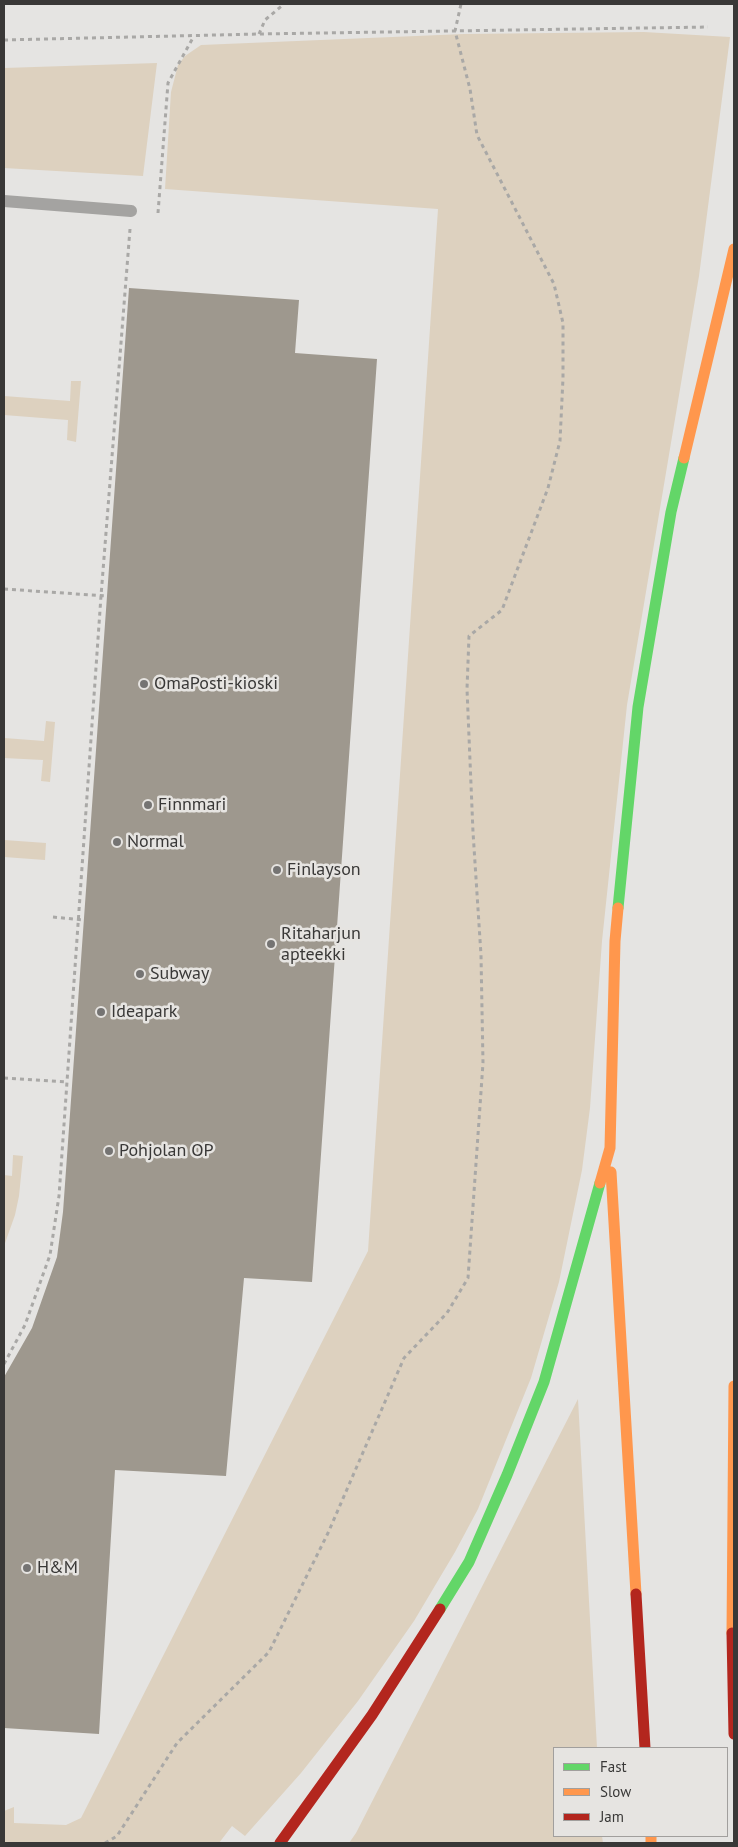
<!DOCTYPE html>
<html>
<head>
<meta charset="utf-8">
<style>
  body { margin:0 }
  #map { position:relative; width:738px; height:1847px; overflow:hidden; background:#e5e4e2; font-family:"PT Sans",sans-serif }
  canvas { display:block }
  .frame { position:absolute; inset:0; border:5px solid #393837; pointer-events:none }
  .legend { position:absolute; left:553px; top:1747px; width:175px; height:90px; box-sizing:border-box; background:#e6e4e1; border:1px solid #a19f9d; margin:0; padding:6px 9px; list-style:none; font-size:15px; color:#393837 }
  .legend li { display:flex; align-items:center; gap:10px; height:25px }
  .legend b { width:25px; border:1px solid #a19f9d }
</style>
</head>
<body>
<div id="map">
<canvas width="738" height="1847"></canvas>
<div class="frame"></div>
<ul class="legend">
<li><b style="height:6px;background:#63d668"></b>Fast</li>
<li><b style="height:6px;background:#ff974d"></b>Slow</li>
<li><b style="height:6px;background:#b3261e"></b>Jam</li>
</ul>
</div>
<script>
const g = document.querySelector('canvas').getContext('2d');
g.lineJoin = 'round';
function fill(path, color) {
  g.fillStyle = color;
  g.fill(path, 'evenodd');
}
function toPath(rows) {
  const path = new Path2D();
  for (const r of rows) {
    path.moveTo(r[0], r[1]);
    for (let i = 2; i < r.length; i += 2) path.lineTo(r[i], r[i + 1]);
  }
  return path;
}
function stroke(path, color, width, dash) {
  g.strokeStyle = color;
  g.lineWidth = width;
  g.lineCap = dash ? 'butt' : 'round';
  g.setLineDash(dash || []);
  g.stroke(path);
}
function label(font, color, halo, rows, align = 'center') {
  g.font = font + ' "PT Sans",sans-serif';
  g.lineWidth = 5;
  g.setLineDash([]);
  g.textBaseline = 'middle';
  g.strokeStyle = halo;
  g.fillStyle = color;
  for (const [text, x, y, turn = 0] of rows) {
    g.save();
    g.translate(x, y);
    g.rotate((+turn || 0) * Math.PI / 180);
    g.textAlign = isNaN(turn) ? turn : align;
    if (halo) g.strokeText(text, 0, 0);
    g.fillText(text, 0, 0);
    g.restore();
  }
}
fill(toPath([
  [644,32,730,37,699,276,627,705,602,941,590,1108,582,1170,559,1282,531,1378,478,1509,455,1552,414,1621,358,1701,301,1773,245,1836,232,1826,219,1843,4,1843,4,1811,14,1807,14,1823,66,1825,81,1818,368,1251,438,209,165,189,171,92,178,65,185,56,201,45,464,34],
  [157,63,143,176,4,168,4,68],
  [71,381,81,381,76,442,67,440,68,420,4,415,4,396,70,401],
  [46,721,55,722,50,782,41,781,43,760,4,758,4,738,44,741],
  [4,840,46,843,45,860,4,857],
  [13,1155,23,1156,19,1196,15,1215,4,1246,4,1175,12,1176],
  [578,1399,597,1748,554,1748,554,1836,602,1836,603,1843,349,1843,356,1833]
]), '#ddd1bf');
fill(toPath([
  [129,288,299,300,295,353,377,359,312,1282,244,1278,226,1476,115,1470,99,1734,4,1728,4,1377,32,1328,57,1257,63,1212]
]), '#9e988e');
stroke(toPath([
  [259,34,265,20,284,4],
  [4,40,259,34,708,27],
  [158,213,168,83,194,36],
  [4,589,107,596],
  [53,917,84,920],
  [4,1078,66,1082],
  [4,1364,25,1325,50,1255,59,1196,101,596,130,229],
  [105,1843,117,1836,177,1743,269,1652,328,1533,404,1358,447,1313,468,1278,483,1063,481,955,473,832,467,689,469,636,502,610,548,488,560,441,563,378,563,323,554,284,477,135,470,89,455,31,461,4]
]), '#a9a8a6', 3, [4, 4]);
stroke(toPath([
  [4,201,131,211]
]), '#a4a3a1', 12);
stroke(toPath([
  [618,908,638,707,671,512,684,458],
  [440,1609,469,1562,507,1475,544,1382,600,1183]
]), '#63d668', 11);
stroke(toPath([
  [684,458,734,249],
  [611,1172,636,1594],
  [600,1183,610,1148,615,941,618,908],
  [732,1633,734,1386],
  [651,1836,651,1843]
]), '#ff974d', 11);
stroke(toPath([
  [636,1594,645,1748],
  [732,1633,734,1734],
  [280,1843,372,1715,440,1609]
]), '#b3261e', 11);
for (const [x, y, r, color] of [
  [144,684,5,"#757473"],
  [148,805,5,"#757473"],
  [117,842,5,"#757473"],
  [277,870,5,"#757473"],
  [271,944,5,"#757473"],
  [140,974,5,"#757473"],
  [101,1012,5,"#757473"],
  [109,1151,5,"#757473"],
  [27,1568,5,"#757473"]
]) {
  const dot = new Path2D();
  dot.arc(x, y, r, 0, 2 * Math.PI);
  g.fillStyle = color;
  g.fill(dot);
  stroke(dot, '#e6e4e1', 2);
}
label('18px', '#393837', '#e6e4e1', [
  ["OmaPosti-kioski",154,684],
  ["Finnmari",158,805],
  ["Normal",127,842],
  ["Finlayson",287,870],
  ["Ritaharjun",281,934],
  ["apteekki",281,955],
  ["Subway",150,974],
  ["Ideapark",111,1012],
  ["Pohjolan OP",119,1151],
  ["H&M",37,1568]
], 'left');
</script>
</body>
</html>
